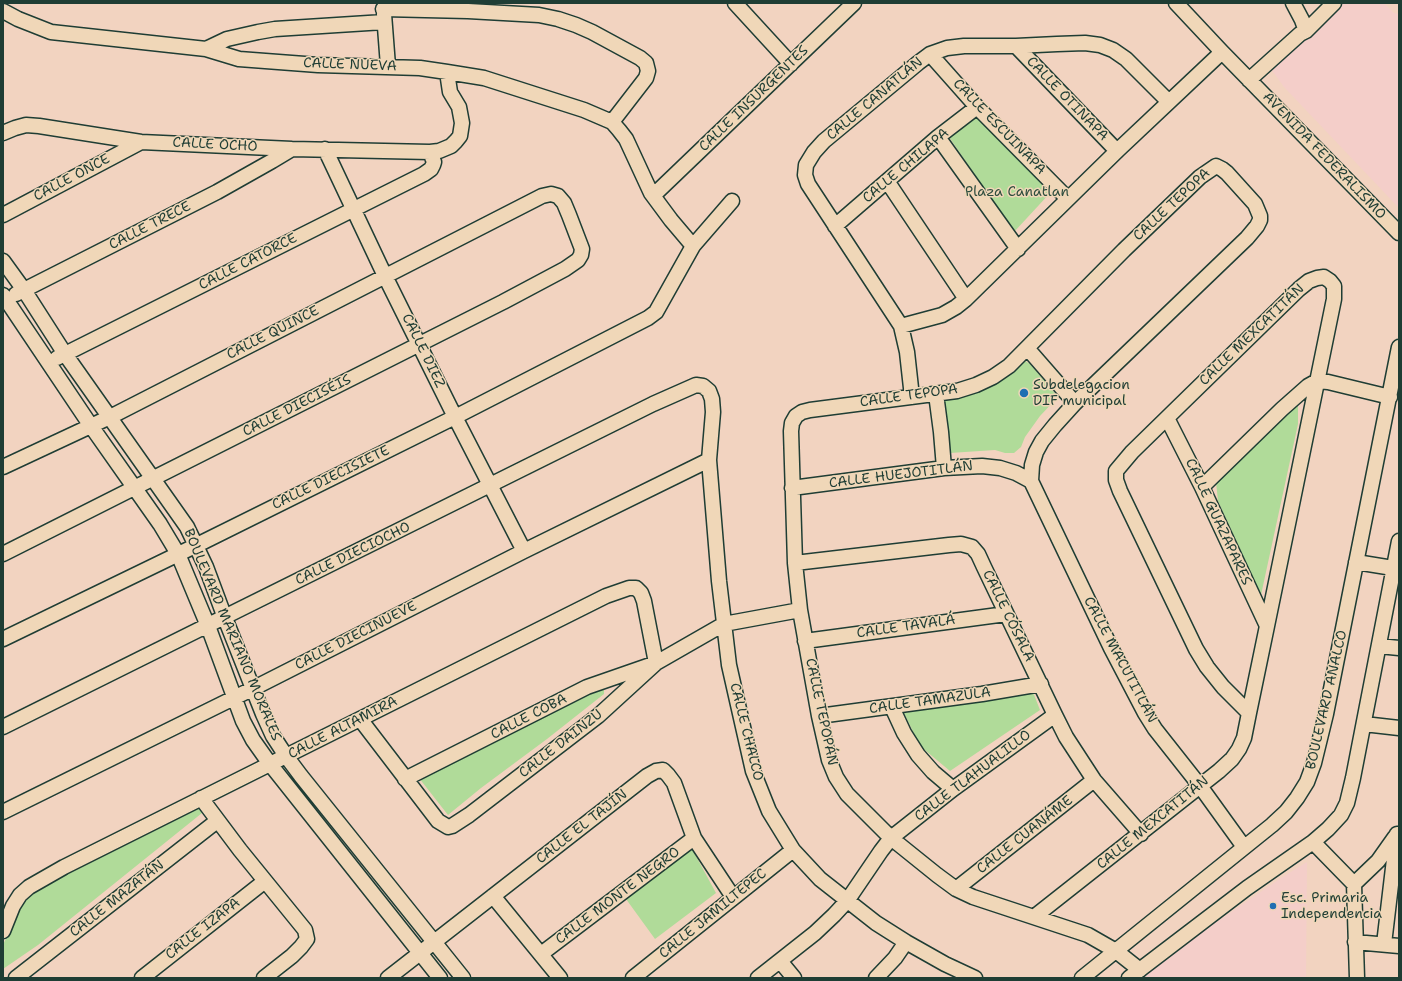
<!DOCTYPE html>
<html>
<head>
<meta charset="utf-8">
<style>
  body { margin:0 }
  #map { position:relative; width:1402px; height:981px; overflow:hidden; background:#f2d3c0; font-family:"Shantell Sans",sans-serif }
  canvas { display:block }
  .frame { position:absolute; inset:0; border:4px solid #1f3d34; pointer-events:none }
</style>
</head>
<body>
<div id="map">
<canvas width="1402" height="981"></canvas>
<div class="frame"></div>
</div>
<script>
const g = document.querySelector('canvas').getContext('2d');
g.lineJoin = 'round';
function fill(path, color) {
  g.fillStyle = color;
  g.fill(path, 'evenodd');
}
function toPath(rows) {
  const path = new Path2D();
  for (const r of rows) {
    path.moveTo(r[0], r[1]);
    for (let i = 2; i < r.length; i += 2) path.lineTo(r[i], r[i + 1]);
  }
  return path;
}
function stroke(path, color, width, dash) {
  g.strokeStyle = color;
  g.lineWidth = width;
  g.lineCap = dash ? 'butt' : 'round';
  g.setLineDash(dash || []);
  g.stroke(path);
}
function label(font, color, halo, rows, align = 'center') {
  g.font = font + ' "Shantell Sans",sans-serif';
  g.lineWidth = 3;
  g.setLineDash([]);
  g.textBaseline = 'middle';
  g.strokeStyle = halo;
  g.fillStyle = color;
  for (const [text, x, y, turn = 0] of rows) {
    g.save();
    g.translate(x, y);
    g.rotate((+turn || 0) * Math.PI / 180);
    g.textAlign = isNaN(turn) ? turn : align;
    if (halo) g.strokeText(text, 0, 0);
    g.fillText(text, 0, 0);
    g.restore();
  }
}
fill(toPath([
  [1339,3,1384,3,1394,13,1399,14,1399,208,1284,87,1271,69],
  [1307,862,1306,978,1141,978,1199,934,1281,878]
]), '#f4cec9');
fill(toPath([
  [976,114,1051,192,1014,232,947,134],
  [1022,359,1030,364,1058,397,1040,416,1025,437,1021,447,1014,453,1005,453,995,450,950,453,942,398,975,393,997,382],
  [1298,395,1298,424,1261,595,1218,501,1216,482],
  [604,685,604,694,547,739,481,788,448,815,419,778],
  [1033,692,1040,710,950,771,920,746,904,713,987,698],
  [198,803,202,813,38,945,3,969,3,945,26,893],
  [691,847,716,893,655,939,626,899]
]), '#b0db99');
const minor = toPath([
  [735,3,791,64],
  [1176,3,1222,52,1399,233],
  [1293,3,1302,20,1306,31],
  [383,9,468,11,539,15,558,19,576,25,592,32,640,58,646,63,648,71,646,78,612,122],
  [3,11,18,19,51,32,206,49,239,59,318,65,420,68,447,72,484,78,584,110,612,122,619,130,626,139,651,193,671,220,693,246],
  [384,14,388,66],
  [1016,46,1117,151],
  [206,49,227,39,258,32,275,29,384,22],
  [930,54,977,107,1068,199],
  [1249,80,1300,34,1306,31,1334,3],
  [3,133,15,128,26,125,39,126,141,142,292,149,430,152,439,151,451,146,456,141,460,136,462,123,459,107,450,92,447,72],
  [938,137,1018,249],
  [325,149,385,276,455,417,524,551],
  [887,181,966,299],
  [653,195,658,191,854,3],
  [3,215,141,142],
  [835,226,938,137,977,107],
  [3,261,24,290,65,354,187,527,206,567,225,618,263,714,273,736,286,756,301,776,463,978],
  [16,294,217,192,272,161,292,149],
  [3,295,91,426,160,524,178,554,208,626,243,721,253,740,270,764,440,978],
  [901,326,942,315,956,307,966,299,1117,151,1222,52],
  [1027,348,1075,403],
  [57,358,424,174,431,169,433,165,434,162,430,152],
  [936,394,941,432,944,468],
  [912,397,907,352,901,326,808,184,805,175,806,165,814,152,824,141,918,63,930,54,947,48,964,46,1016,46,1057,44,1085,43,1100,45,1113,50,1126,59,1169,102],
  [1167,418,1202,487,1267,626],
  [3,467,110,417,542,196,551,194,558,196,564,203,569,215,582,249,581,255,578,260,565,269,503,302,3,554],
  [1031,481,1032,465,1036,452,1042,441,1055,425,1075,403,1247,238,1257,226,1260,220,1260,216,1255,204,1227,173,1222,169,1216,166,1200,177,1124,250,1009,366,993,377,976,385,957,391,810,410,802,412,796,416,792,423,791,431,795,563,800,610,819,716,829,760,836,777,847,794,891,838,937,875,956,889,973,897,1088,935,1116,951,1140,970],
  [1031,481,1111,648,1145,713,1155,729,1200,786,1244,847],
  [1202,487,1282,409,1308,386,1317,381,1328,382,1390,397],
  [792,488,944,468,982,466,1000,468,1016,473,1031,481],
  [1356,562,1399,569],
  [795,563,949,545,961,544,972,547,978,554,984,567,1055,715,1066,737,1094,780,1141,834],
  [3,639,197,545,455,417,648,318,656,312,693,246,732,201],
  [805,641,1006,614],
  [1379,646,1399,648],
  [892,707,904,733,918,755,933,772,953,789],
  [819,716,982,694,1041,684],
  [360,719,438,821,448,827,452,826,469,815,598,716,656,663,724,624,800,610],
  [1364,724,1399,728],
  [3,727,653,404,696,385,703,386,709,391,712,399,713,412,709,460,719,581,729,665,753,771,769,811,793,850,820,879,876,923,906,942,945,964,975,978],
  [201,798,240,850,305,930,307,939,301,947,292,956,264,978],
  [3,812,252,689,524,551,709,460],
  [1313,842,1354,884,1357,978],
  [1354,884,1378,861,1395,837],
  [956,889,1094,780],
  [493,896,560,978],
  [1034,917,1219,771,1232,759,1239,749,1244,738,1249,713,1267,626,1289,519,1334,299,1334,286,1330,281,1324,277,1317,278,1309,281,1299,289,1132,452,1116,471,1116,480,1120,491,1196,649,1207,667,1223,687,1249,713],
  [3,931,13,906,20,895,29,887,64,867,606,596,629,588,636,588,641,593,644,601,656,663,587,687,405,779],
  [1355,942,1399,946],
  [1384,944,1397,834],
  [541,954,694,838],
  [780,961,794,978],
  [16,978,217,821],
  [142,978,265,881],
  [388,978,647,776,656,771,663,770,668,775,674,783,694,838,733,897],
  [633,978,793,850],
  [758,978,815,933,834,915,847,901,881,851,891,838,953,789,1055,715],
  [876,978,895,958,906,942],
  [1082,978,1272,825,1286,812,1297,798,1307,782,1314,763,1326,714,1399,347],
  [1129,978,1247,888,1313,842,1328,829,1341,815,1347,803,1353,778,1399,541]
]);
stroke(minor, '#1f3d34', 17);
stroke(minor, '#f0d7b8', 14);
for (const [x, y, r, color] of [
  [1024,393,5,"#1f6fb2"],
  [1273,906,4,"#1f6fb2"]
]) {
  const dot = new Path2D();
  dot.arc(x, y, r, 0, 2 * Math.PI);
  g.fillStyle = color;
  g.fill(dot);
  stroke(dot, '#f0d7b8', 1.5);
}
label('14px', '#1f3d34', '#f0d7b8', [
  ["CALLE NUEVA",350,65,2],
  ["CALLE INSURGENTES",754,99,-44],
  ["CALLE CANATLÁN",875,99,-40],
  ["CALLE OTINAPA",1067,99,46],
  ["CALLE ESCUINAPA",999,127,46],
  ["CALLE OCHO",215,145,3],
  ["AVENIDA FEDERALISMO",1324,156,46],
  ["CALLE CHILAPA",906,166,-40],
  ["CALLE ONCE",72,178,-28],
  ["CALLE TEPOPA",1172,205,-43],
  ["CALLE TRECE",150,226,-27],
  ["CALLE CATORCE",248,262,-27],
  ["CALLE QUINCE",273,333,-27],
  ["CALLE MEXCATITÁN",1252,335,-44],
  ["CALLE DIEZ",423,351,64],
  ["CALLE TEPOPA",909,396,-8],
  ["CALLE DIECISÉIS",297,406,-27],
  ["CALLE HUEJOTITLÁN",901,475,-7],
  ["CALLE DIECISIETE",331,478,-26],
  ["CALLE GUAZAPARES",1218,522,65],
  ["CALLE DIECIOCHO",353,554,-26],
  ["CALLE CÓSALA",1008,616,64],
  ["CALLE TAVALÁ",906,627,-8],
  ["BOULEVARD MARIANO MORALES",232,635,67],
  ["CALLE DIECINUEVE",356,636,-27],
  ["CALLE MACUTITLÁN",1120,660,62],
  ["BOULEVARD ANALCO",1327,700,-77],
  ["CALLE TAMAZULA",930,701,-8],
  ["CALLE TEPOPÁN",821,712,78],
  ["CALLE COBA",529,717,-27],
  ["CALLE ALTAMIRA",343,728,-27],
  ["CALLE CHALCO",746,732,76],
  ["CALLE DAINZU",561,744,-38],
  ["CALLE TLAHUALILLO",973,776,-37],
  ["CALLE MEXCATITÁN",1153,823,-39],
  ["CALLE EL TAJÍN",582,827,-38],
  ["CALLE CUANÁME",1025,835,-38],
  ["CALLE MONTE NEGRO",618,896,-37],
  ["CALLE MAZATÁN",117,899,-38],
  ["CALLE JAMILTEPEC",713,914,-39],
  ["CALLE IZAPA",203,929,-38]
]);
label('14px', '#2e4d3e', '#f0d7b8', [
  ["Plaza Canatlan",1017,192]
]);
label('14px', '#1f3d34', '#f0d7b8', [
  ["Subdelegacion",1033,385],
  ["DIF municipal",1033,401],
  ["Esc. Primaria",1281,898],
  ["Independencia",1281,914]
], 'left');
</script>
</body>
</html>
